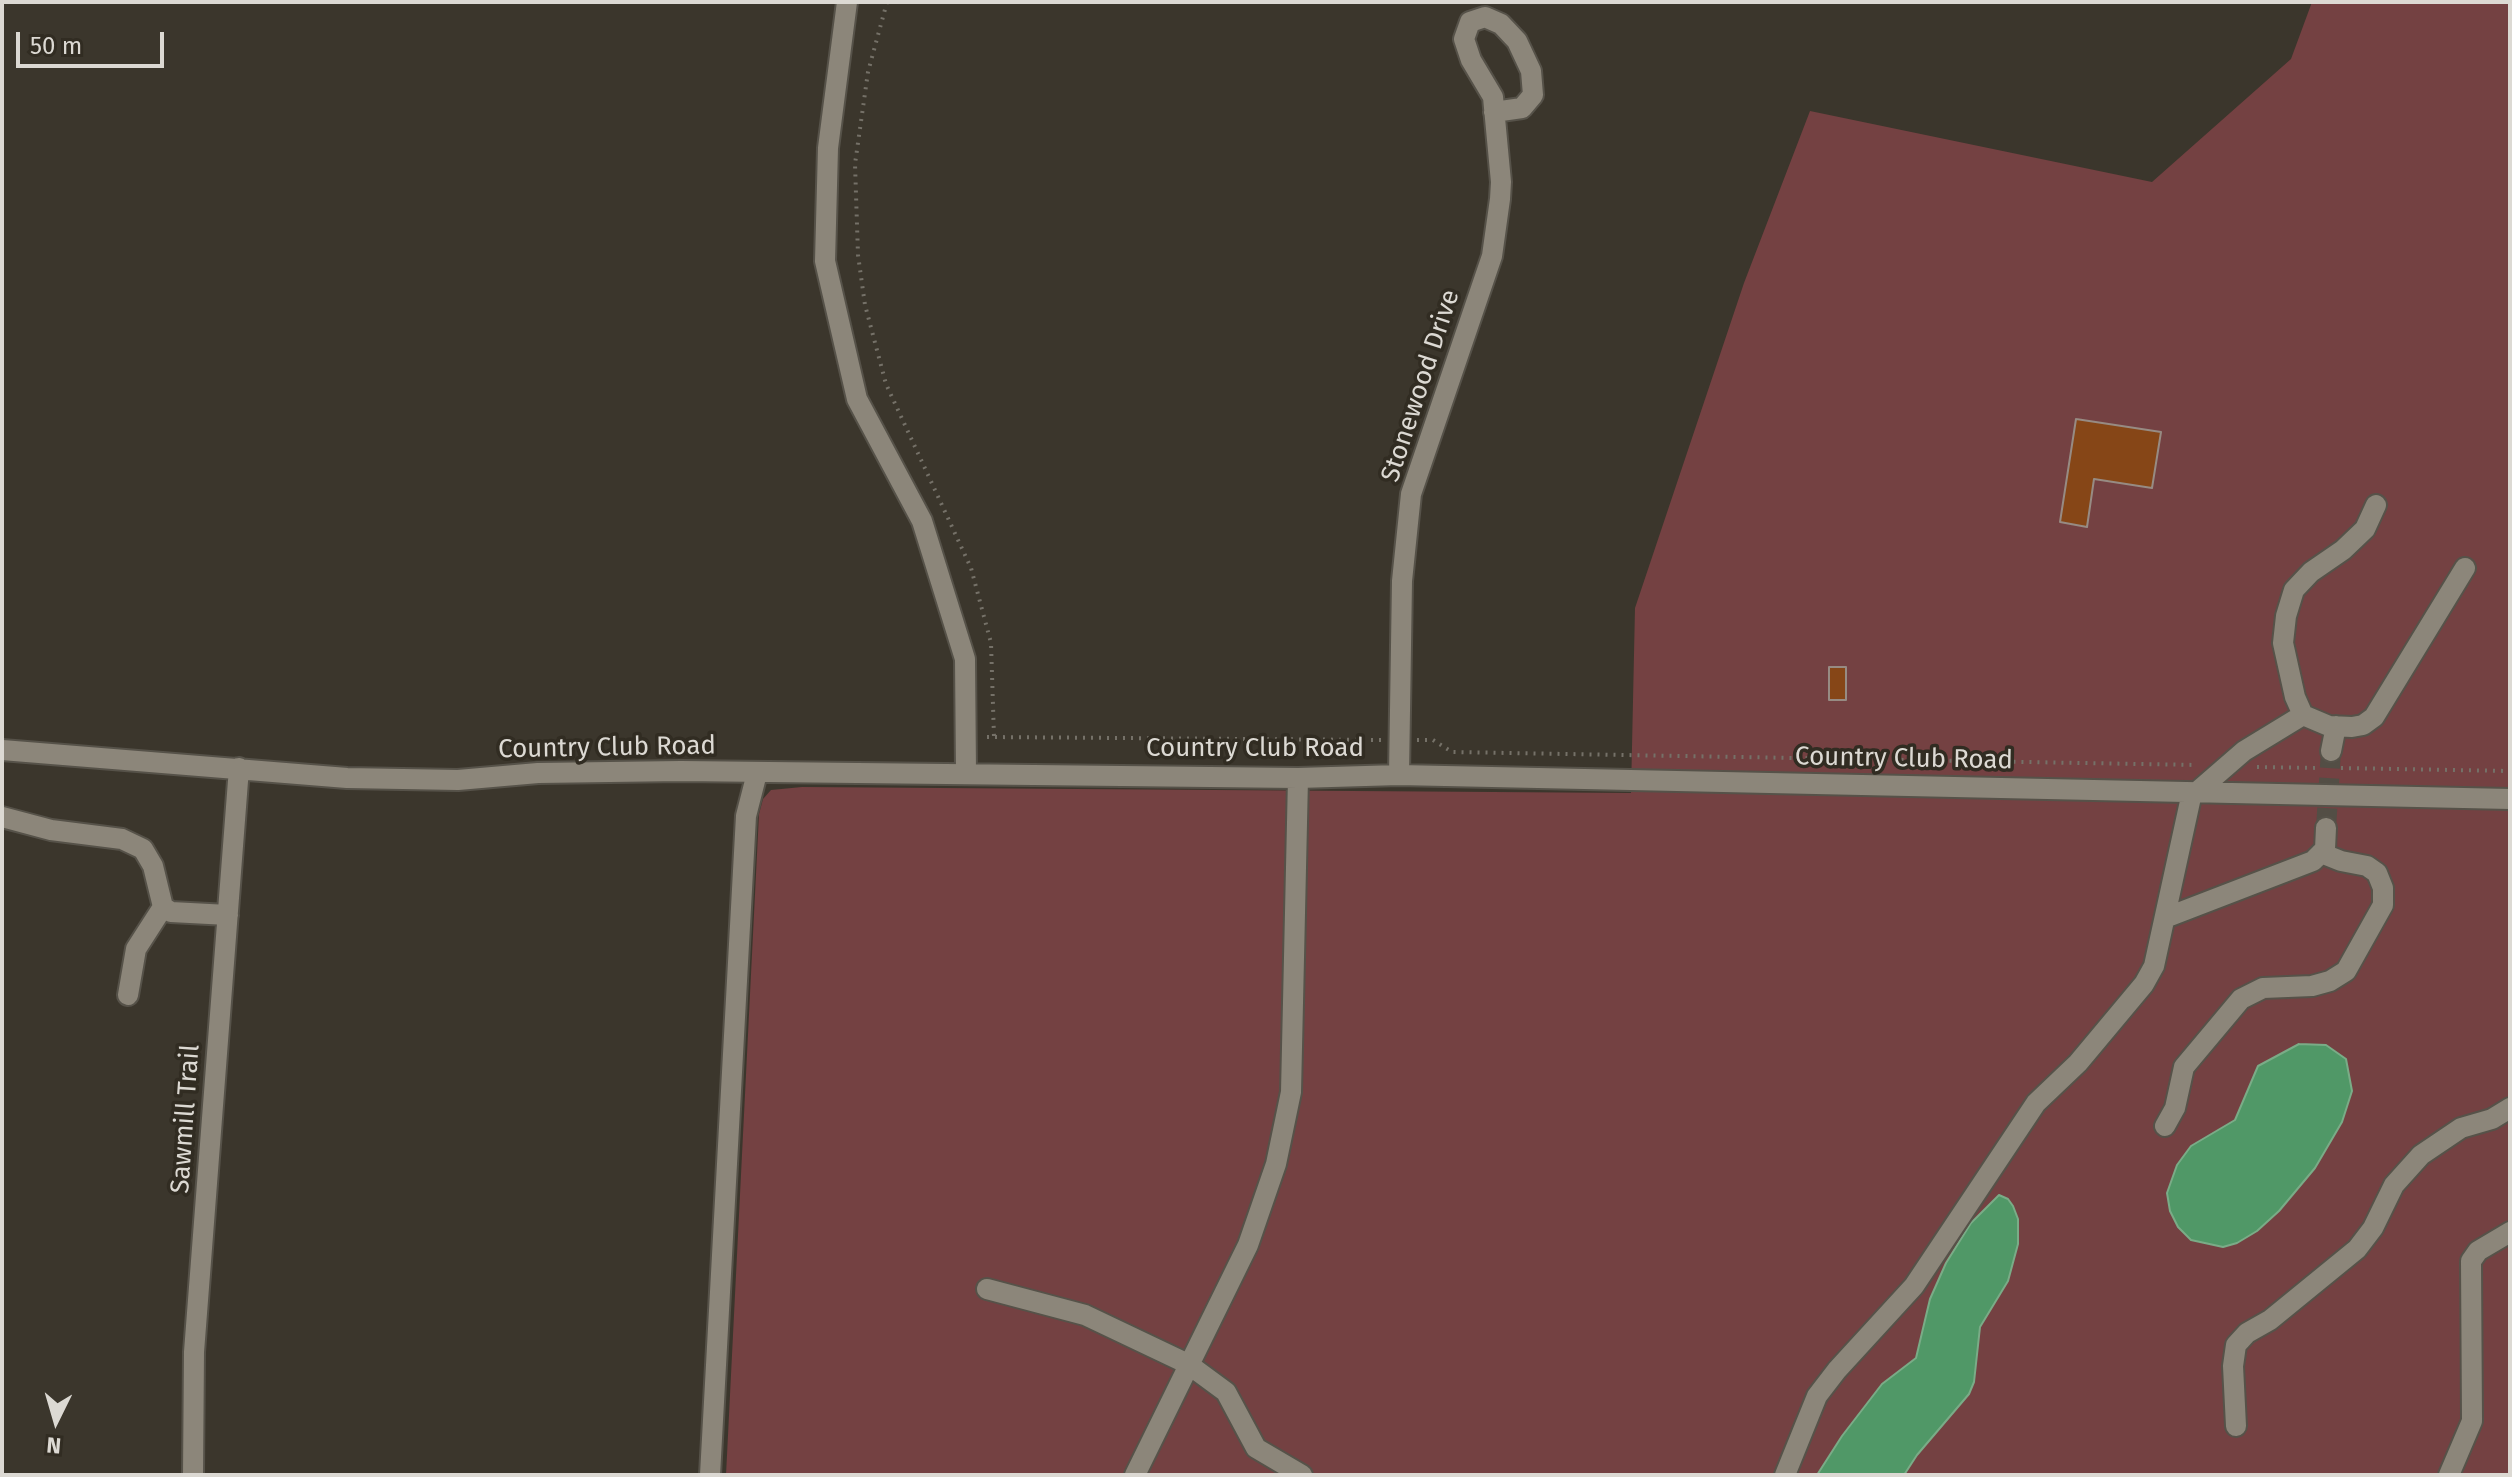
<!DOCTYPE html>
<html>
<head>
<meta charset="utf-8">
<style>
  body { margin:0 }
  #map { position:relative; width:2512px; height:1477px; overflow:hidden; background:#3b362c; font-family:"Fira Sans",sans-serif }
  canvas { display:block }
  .frame { position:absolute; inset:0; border:4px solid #dcd9d3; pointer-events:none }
  .north { position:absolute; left:16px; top:1381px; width:80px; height:80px; -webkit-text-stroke:6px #312c22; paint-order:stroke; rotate:185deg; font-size:22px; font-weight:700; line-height:32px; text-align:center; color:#dcd9d3 }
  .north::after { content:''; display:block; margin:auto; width:28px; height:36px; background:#dcd9d3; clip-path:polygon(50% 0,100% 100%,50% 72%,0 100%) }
  .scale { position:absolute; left:16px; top:32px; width:148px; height:36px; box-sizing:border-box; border:4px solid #dcd9d3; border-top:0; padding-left:10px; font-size:24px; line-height:28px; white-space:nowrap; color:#dcd9d3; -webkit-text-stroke:6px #312c22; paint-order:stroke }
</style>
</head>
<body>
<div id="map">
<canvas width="2512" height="1477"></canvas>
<div class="frame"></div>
<div class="north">N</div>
<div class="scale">50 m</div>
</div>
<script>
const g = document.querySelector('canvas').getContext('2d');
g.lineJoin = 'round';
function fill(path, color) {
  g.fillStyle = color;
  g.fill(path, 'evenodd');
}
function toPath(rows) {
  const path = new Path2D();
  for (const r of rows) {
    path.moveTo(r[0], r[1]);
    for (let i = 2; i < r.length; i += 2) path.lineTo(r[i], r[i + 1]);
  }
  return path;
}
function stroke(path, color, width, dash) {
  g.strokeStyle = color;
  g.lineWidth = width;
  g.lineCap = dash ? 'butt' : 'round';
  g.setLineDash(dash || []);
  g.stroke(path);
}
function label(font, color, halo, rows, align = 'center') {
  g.font = font + ' "Fira Sans",sans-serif';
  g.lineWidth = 7;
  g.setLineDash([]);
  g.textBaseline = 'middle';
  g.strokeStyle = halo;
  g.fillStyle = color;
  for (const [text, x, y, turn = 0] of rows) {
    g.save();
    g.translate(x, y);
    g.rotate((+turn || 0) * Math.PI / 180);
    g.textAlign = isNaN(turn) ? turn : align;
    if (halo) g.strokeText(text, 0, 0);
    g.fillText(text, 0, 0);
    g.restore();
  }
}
fill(toPath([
  [2312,2,2510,2,2510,1475,726,1475,759,814,763,799,771,790,802,787,1631,793,1635,608,1744,283,1810,111,2152,182,2291,59]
]), '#744142');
const water = toPath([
  [2299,1044,2326,1045,2346,1059,2352,1091,2342,1122,2315,1168,2279,1211,2257,1231,2237,1243,2223,1247,2191,1240,2178,1227,2170,1211,2167,1193,2177,1165,2191,1146,2235,1120,2258,1066,2299,1044],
  [1999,1195,2008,1199,2013,1206,2018,1219,2018,1244,2008,1281,1980,1327,1974,1382,1969,1394,1917,1455,1904,1475,1817,1475,1842,1436,1882,1384,1916,1358,1930,1299,1946,1263,1971,1223,1999,1195]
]);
fill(water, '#509867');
stroke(water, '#7aac87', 2);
const building = toPath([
  [2076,419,2161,432,2152,488,2094,479,2087,527,2060,522,2076,419],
  [1829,667,1846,667,1846,700,1829,700,1829,667]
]);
fill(building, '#864617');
stroke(building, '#978b83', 2);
stroke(toPath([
  [2326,828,2331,751]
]), '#534e45', 20, [20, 10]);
const minor = toPath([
  [847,2,828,148,825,261,857,399,922,521,965,659,966,772],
  [2376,505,2365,529,2343,550,2311,572,2294,590,2286,616,2283,643,2295,697,2303,715,2329,726,2352,727,2363,725,2374,717,2465,568],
  [2,750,347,778,458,780,538,773,681,771,1298,778,1399,775,2510,799],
  [2331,751,2336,726],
  [1399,775,1402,581,1411,494,1492,256,1500,199,1501,182,1493,97,1471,60,1464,39,1470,22,1485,17,1501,24,1517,41,1531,71,1533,95,1522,108,1494,112],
  [2,817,51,830,122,839,143,849,153,866,163,907,171,912,228,915],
  [2165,918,2313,861,2325,849,2326,828],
  [128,995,136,949,163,907],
  [2165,1126,2175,1108,2184,1067,2241,999,2263,988,2312,986,2330,981,2346,971,2383,905,2383,888,2377,873,2367,866,2341,861,2321,853],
  [987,1289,1085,1315,1188,1364,1226,1392,1256,1448,1302,1475],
  [2236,1426,2233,1366,2236,1345,2247,1333,2270,1320,2357,1249,2373,1228,2394,1185,2421,1155,2461,1128,2492,1119,2510,1108],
  [193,1475,194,1352,239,768],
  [710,1475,746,816,757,773],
  [1135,1475,1248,1245,1276,1164,1291,1092,1298,778],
  [1785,1475,1817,1396,1837,1370,1914,1286,2036,1103,2078,1063,2144,984,2154,966,2191,797,2244,751,2303,715],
  [2449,1475,2472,1421,2471,1261,2478,1251,2510,1232]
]);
stroke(minor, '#565249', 24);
stroke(toPath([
  [887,2,868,72,855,164,858,255,865,305,886,384,971,568,991,643,994,737],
  [987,737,1381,740],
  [1417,740,1433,740,1452,752,2197,765],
  [2257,767,2321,768],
  [2341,768,2510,771]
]), '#757168', 4, [2, 6]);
stroke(minor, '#8c867a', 20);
label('26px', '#dcd9d3', '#312c22', [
  ["Stonewood Drive",1421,386,-72],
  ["Country Club Road",607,748,-1],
  ["Country Club Road",1255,749],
  ["Country Club Road",1904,759,1],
  ["Sawmill Trail",186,1119,-86]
]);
</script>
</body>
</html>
